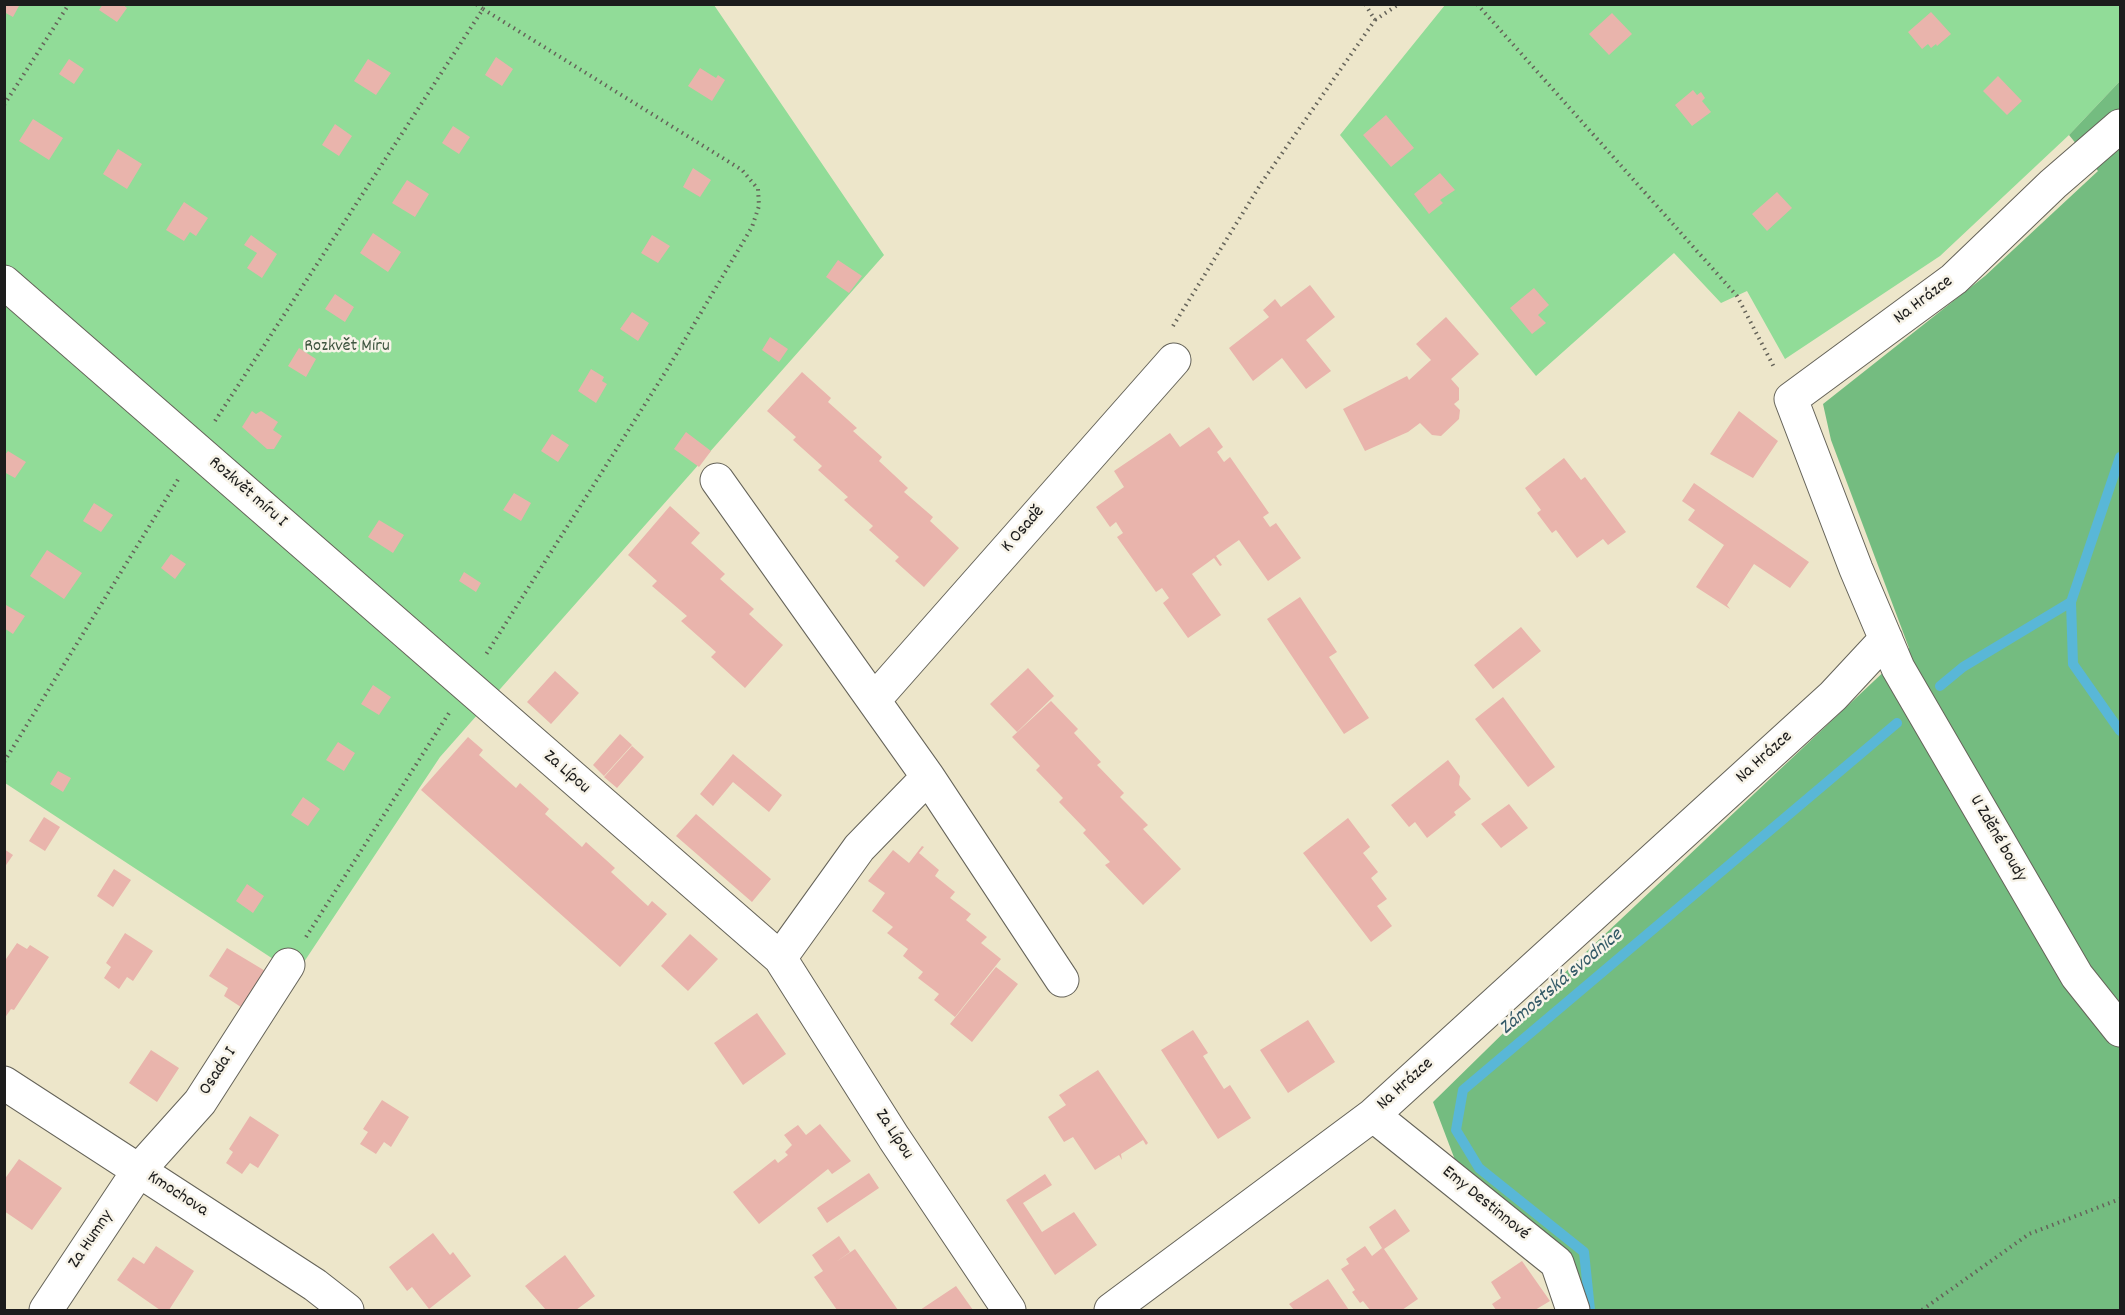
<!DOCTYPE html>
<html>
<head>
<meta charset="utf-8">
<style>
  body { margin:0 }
  #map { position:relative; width:2125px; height:1315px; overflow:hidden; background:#ede6ca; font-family:Dekko,sans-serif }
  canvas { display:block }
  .frame { position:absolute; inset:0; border:6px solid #1c1c1c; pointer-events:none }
</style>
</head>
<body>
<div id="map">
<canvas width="2125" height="1315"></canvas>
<div class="frame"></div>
</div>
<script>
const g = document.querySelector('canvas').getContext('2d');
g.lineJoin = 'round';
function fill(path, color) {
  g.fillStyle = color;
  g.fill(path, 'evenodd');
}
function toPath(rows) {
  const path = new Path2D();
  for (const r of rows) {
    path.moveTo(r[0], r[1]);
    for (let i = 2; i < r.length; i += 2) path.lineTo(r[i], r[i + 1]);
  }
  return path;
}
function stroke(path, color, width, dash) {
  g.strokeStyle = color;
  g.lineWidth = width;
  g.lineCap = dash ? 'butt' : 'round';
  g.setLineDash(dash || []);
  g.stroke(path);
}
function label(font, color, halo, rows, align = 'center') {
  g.font = font + ' Dekko,sans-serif';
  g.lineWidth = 5;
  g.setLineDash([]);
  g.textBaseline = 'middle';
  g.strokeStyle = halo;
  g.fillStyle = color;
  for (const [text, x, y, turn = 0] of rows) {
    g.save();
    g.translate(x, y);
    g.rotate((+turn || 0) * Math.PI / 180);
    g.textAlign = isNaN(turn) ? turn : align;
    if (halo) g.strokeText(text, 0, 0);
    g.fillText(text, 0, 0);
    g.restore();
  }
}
fill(toPath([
  [4,5,714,5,884,255,440,757,296,974,5,783],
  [1445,5,2120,5,2120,81,2069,135,1940,256,1785,359,1747,291,1721,303,1674,253,1536,376,1340,135]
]), '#91dc98');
fill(toPath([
  [2120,81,2120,1310,1579,1310,1455,1160,1433,1102,1585,953,1909,648,1831,440,1823,404,1985,276,2098,171,2069,135]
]), '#74bc80');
stroke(toPath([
  [2071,602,2073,664,2120,731],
  [1940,686,1963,667,2071,602,2120,457],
  [1590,1310,1584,1252,1479,1168,1456,1130,1463,1090,1897,723]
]), '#59b7d7', 10);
fill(toPath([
  [4,4,20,4,13,17,4,12],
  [103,4,122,4,127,8,117,22,99,10],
  [1931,12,1951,34,1937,46,1936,44,1931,48,1928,44,1922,49,1908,32],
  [1612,13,1632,34,1609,55,1589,34],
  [496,57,513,69,502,86,485,75],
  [69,59,84,69,74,84,59,74],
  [368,59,391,73,376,95,354,81],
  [700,68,716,78,718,75,725,80,712,101,688,86],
  [1998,76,2022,101,2007,115,1983,91],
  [1693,90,1697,95,1701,92,1705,98,1702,101,1711,112,1692,126,1675,105],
  [1386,115,1414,148,1391,167,1363,135],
  [33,119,63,138,49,160,19,141],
  [335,124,352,136,339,156,322,145],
  [453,126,470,137,459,154,442,143],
  [118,149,142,164,127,189,103,174],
  [693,168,711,180,700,197,683,187],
  [1440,173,1455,190,1440,200,1443,203,1429,214,1414,194],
  [407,180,429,194,415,217,392,203],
  [1777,192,1792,208,1767,231,1752,214],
  [184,202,208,218,196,236,190,232,184,241,166,230],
  [373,233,401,252,388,272,360,253],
  [251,235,277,254,262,278,247,268,257,253,244,245],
  [652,235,670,246,658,263,641,253],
  [838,260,862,276,849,293,826,277],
  [1310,285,1335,317,1306,340,1331,371,1306,389,1282,358,1253,381,1229,348,1269,317,1263,310,1273,301,1275,299,1281,307],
  [1534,288,1549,305,1538,315,1546,323,1532,334,1510,308],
  [335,294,354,307,345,322,325,309],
  [632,312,649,323,638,341,620,329],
  [1446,317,1479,354,1451,379,1459,388,1459,400,1454,404,1460,410,1459,419,1441,436,1432,435,1420,423,1408,432,1365,451,1343,409,1407,376,1409,380,1431,360,1416,344],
  [770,337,788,349,779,362,762,350],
  [299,348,316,359,306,377,288,366],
  [591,369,604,377,602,381,607,384,596,403,578,391],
  [802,372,831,398,828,402,857,428,853,431,882,457,879,461,908,488,904,492,933,517,930,521,959,548,924,587,895,561,899,557,869,530,873,526,844,500,848,497,818,470,822,466,793,440,796,437,767,411],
  [252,411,256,414,261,411,278,422,273,430,282,436,274,449,267,449,242,427],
  [1739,411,1778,441,1753,478,1710,454],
  [1209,427,1223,447,1217,452,1224,462,1230,457,1269,513,1263,517,1270,527,1276,523,1301,558,1268,581,1239,540,1216,556,1222,565,1220,566,1214,558,1192,574,1221,615,1188,638,1163,603,1169,598,1162,588,1156,592,1117,537,1123,533,1116,522,1110,527,1096,507,1124,487,1114,471,1170,433,1180,447],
  [686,432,711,451,699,467,674,449],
  [552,434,569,445,558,462,541,451],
  [8,451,26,462,15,478,4,472,4,456],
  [1564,458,1581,480,1585,477,1626,532,1608,545,1603,539,1577,558,1556,530,1552,533,1537,513,1541,510,1525,488],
  [1694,483,1809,562,1790,588,1754,564,1727,605,1730,609,1696,587,1724,545,1688,520,1695,510,1682,501],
  [514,493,531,503,521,521,503,510],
  [94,503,113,515,101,532,83,521],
  [670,506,700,533,691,543,725,574,720,579,754,609,749,614,783,645,745,688,711,657,716,652,681,621,687,616,652,586,657,581,628,555],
  [379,520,404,535,393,553,368,537],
  [47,550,82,573,64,599,30,576],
  [171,554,186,564,175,579,161,568],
  [464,572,481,583,476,592,459,581],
  [1300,597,1337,652,1329,657,1369,718,1344,734,1267,619],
  [6,605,25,616,13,634,4,628],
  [1521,627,1541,651,1493,689,1474,665],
  [1028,668,1054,696,1017,732,990,704],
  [555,671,579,693,551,724,527,702],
  [373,685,391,697,379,715,361,704],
  [1503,697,1555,767,1528,787,1475,719],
  [1051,701,1078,729,1074,733,1101,762,1097,765,1124,793,1120,797,1148,825,1143,829,1181,869,1143,905,1105,865,1110,862,1083,833,1086,830,1059,802,1063,798,1036,770,1040,766,1012,737],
  [620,734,632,745,604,776,593,765],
  [468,737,483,750,479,755,516,788,520,783,549,809,545,814,563,830,582,847,586,842,615,868,611,872,648,906,652,901,667,914,620,967,421,790],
  [338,742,355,753,344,771,326,760],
  [632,746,644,757,617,788,604,777],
  [733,754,782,795,769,812,733,782,713,806,700,794],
  [1448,760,1460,776,1459,785,1471,799,1454,812,1456,815,1427,838,1415,822,1409,827,1391,805],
  [58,771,71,778,63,792,50,784],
  [303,797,320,809,308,826,291,815],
  [1509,804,1528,828,1501,848,1481,824],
  [696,814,771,879,752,902,676,836],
  [44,817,60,827,45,851,29,841],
  [1348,818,1370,847,1363,853,1378,872,1371,878,1387,899,1377,906,1392,926,1371,942,1303,853],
  [922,846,924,847,919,853,939,870,935,876,955,892,950,898,971,914,966,920,987,937,981,943,1001,959,955,1017,934,1000,939,994,918,978,923,972,903,956,908,949,887,933,893,927,872,911,885,893,868,881,893,850,909,863],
  [4,849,13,855,4,868],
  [114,869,131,880,113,907,97,896],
  [247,884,264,896,253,913,236,901],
  [125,933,153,951,133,981,127,977,119,989,104,978,111,967,106,963],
  [690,934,718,959,688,991,661,966],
  [17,943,27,949,30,945,49,957,14,1010,11,1009,4,1019,4,962],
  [227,948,267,972,244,1009,224,996,228,988,209,976],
  [996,967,1018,984,972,1042,950,1024],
  [757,1013,786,1054,743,1085,714,1043],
  [1308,1020,1335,1062,1288,1093,1260,1050],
  [1193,1030,1208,1053,1203,1056,1224,1089,1230,1085,1251,1118,1218,1139,1161,1050],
  [151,1050,179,1068,157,1102,129,1083],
  [1098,1070,1148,1143,1146,1145,1143,1140,1121,1154,1122,1160,1119,1155,1095,1170,1073,1137,1064,1142,1048,1117,1066,1105,1059,1095],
  [382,1100,409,1117,391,1147,384,1142,376,1154,360,1144,368,1132,363,1129],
  [250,1116,279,1135,258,1168,250,1163,242,1174,226,1163,233,1152,229,1149],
  [820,1124,851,1161,832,1174,828,1169,759,1224,733,1192,775,1159,778,1163,788,1155,785,1152,792,1145,784,1135,798,1125,806,1135],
  [19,1159,62,1188,32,1230,4,1211,4,1180],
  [869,1173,879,1188,827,1223,817,1208],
  [1045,1174,1052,1185,1023,1203,1042,1232,1074,1212,1097,1245,1055,1275,1006,1200],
  [1395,1209,1410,1231,1384,1249,1418,1299,1402,1310,1370,1310,1363,1301,1360,1303,1352,1292,1355,1290,1341,1269,1349,1264,1346,1259,1365,1246,1372,1256,1382,1248,1369,1227],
  [433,1233,450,1255,453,1252,471,1276,429,1309,412,1287,407,1291,389,1267],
  [839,1236,850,1252,836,1262,855,1249,898,1310,837,1310,814,1277,823,1271,812,1255],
  [156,1246,194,1271,169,1310,160,1310,117,1280,133,1257,144,1264],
  [565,1255,595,1296,576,1310,546,1310,525,1286],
  [1522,1261,1550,1301,1535,1310,1496,1310,1492,1304,1501,1298,1491,1282],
  [1328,1279,1349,1310,1294,1310,1289,1304],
  [956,1286,973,1310,920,1310]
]), '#e9b4ac');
const minor = toPath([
  [2120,126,2053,184,1954,279,1791,399,1856,569,1898,668,2077,976,2120,1030],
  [4,282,780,958],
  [717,480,928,777],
  [874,700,1174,360],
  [4,1083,315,1285,347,1310],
  [1373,1115,1557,1263,1573,1310],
  [46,1310,139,1170,200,1102,288,965],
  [1009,1310,894,1138,780,958,859,848,928,777,1062,980],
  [1111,1310,1373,1115,1833,696,1886,639]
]);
stroke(minor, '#656359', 35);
stroke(toPath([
  [1477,4,1737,296,1775,369],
  [483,9,742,170,758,189,759,206,752,227,668,368,485,656],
  [1375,20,1399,4],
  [4,105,69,4],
  [1173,326,1262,182,1375,20,1365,4],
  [215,421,483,9,476,4],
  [4,762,179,478],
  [306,937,449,713],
  [1922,1310,2029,1234,2120,1199]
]), '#656359', 4, [1.5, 4.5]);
stroke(minor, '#fff', 33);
label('18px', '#1c1c1c', '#f7f3e8', [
  ["Na Hrázce",1924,301,-37],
  ["Rozkvět míru I",247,493,41],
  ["K Osadě",1024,530,-49],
  ["Na Hrázce",1765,758,-42],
  ["Za Lípou",566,773,41],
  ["U Zděné boudy",1997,839,60],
  ["Osada I",219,1072,-57],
  ["Na Hrázce",1406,1085,-42],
  ["Za Lípou",893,1135,57],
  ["Kmochova",177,1195,33],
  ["Emy Destinnové",1485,1204,39],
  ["Za Humny",92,1240,-56]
]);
label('18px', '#3f5641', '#f7f3e8', [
  ["Rozkvět Míru",347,348]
]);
label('italic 20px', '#345a67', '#f7f3e8', [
  ["Zámostská svodnice",1562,983,-40]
]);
</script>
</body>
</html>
